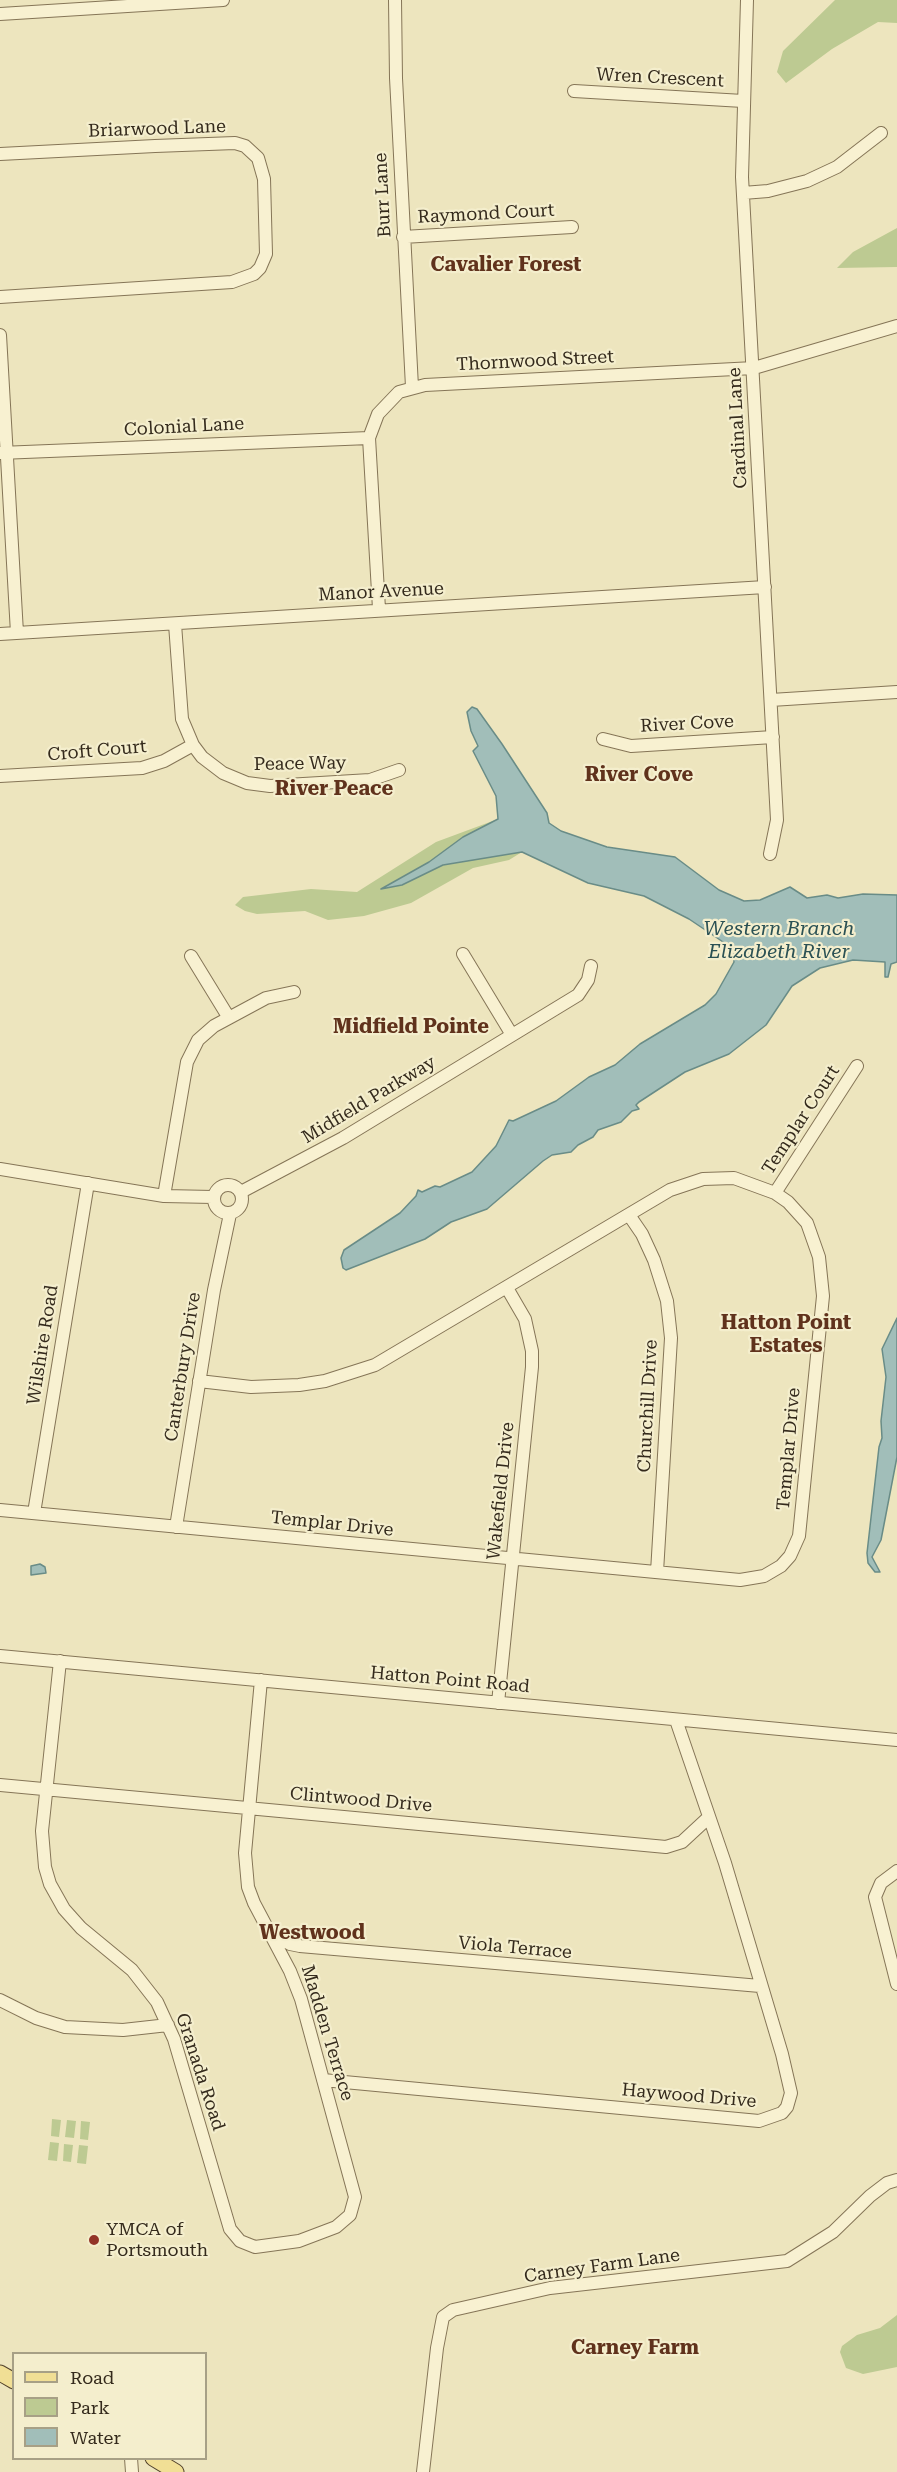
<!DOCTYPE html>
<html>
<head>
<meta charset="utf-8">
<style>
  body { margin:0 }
  #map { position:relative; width:897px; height:2472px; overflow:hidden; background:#ede5be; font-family:"Roboto Serif",serif }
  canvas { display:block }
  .legend { position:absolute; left:12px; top:2352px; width:195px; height:108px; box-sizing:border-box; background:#f4eecd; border:2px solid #a7a086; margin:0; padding:8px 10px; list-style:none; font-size:18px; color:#342a1c }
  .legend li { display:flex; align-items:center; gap:12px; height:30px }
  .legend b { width:30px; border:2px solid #a7a086 }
</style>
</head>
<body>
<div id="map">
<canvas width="897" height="2472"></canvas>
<ul class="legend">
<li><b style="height:8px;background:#f1df95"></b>Road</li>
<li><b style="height:16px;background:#bdca92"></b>Park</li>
<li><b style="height:16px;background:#a1beb9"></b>Water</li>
</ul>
</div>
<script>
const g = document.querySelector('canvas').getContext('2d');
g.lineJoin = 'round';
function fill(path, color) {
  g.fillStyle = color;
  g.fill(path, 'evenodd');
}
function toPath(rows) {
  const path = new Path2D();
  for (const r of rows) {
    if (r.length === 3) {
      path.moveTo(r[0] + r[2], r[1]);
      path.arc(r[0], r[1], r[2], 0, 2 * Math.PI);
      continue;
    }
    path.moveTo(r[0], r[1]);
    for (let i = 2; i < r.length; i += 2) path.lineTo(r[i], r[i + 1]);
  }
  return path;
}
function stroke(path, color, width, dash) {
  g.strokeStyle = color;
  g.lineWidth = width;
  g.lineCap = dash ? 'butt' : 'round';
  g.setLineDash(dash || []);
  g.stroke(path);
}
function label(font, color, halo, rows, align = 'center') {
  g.font = font + ' "Roboto Serif",serif';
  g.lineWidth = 4.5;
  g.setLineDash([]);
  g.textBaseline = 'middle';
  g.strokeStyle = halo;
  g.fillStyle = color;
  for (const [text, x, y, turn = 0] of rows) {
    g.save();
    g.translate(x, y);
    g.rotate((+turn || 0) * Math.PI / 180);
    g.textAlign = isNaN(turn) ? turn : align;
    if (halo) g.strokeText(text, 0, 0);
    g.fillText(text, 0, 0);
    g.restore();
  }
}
fill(toPath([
  [835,0,897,0,897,23,878,22,832,49,786,83,777,72,783,51],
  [897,228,897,267,837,268,853,252],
  [498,819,463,837,429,862,384,888,443,865,522,852,509,860,473,868,411,903,364,916,328,920,305,911,257,914,245,911,235,905,243,897,311,889,357,892,436,842],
  [52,2119,61,2120,59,2137,51,2136],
  [67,2120,76,2121,74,2138,65,2137],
  [81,2121,90,2122,88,2140,80,2139],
  [50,2142,59,2143,57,2161,48,2160],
  [64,2144,73,2145,71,2162,63,2161],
  [79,2145,88,2146,86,2164,77,2163],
  [897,2315,897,2367,863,2374,846,2368,840,2352,842,2346,857,2335,880,2328]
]), '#bdca92');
const water = toPath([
  [472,707,477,709,502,744,547,813,549,823,561,831,607,847,675,857,719,890,744,901,760,900,790,887,807,898,827,895,838,898,863,894,897,895,897,962,891,964,888,977,885,977,885,962,853,960,820,968,792,986,766,1025,729,1054,685,1072,639,1102,636,1105,639,1109,632,1111,621,1122,598,1130,593,1137,578,1145,571,1152,552,1155,543,1161,487,1209,451,1222,425,1239,346,1270,343,1268,341,1258,344,1250,400,1213,416,1196,418,1190,422,1192,435,1186,440,1187,472,1172,496,1146,509,1120,513,1121,556,1101,589,1077,615,1065,640,1044,705,1005,716,994,734,962,732,948,689,919,644,896,588,883,522,852,443,865,402,885,381,889,429,862,463,837,498,819,496,796,473,751,478,746,471,731,467,712,472,707],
  [897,1318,897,1457,881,1540,872,1557,880,1572,875,1572,868,1563,867,1553,879,1447,882,1438,881,1421,886,1377,882,1349,897,1318],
  [40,1564,45,1567,46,1573,31,1575,31,1566,40,1564]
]);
fill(water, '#a1beb9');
stroke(water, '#698c87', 1.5);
const minor = toPath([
  [395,0,396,78,412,387],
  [747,0,742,177,777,820,770,854],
  [0,14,223,0],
  [574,91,743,101],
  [0,154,155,146,235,143,245,146,258,158,264,179,266,254,260,268,254,274,232,282,0,297],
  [743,193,768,191,807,181,837,167,881,133],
  [403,237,572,227],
  [0,335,17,633],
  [0,453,369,438],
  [379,609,369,438,378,414,399,392,425,385,754,368,897,326],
  [175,624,182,719,193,745,202,757,223,773,247,783,270,786,370,780,399,770],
  [0,634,765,587],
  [771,700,897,692],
  [603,739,631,746,773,737],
  [0,776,142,768,164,761,193,745],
  [463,954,512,1035],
  [191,956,229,1018],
  [0,1169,164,1196,213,1197],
  [228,1199,14],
  [241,1192,343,1138,578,995,588,980,591,966],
  [775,1193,857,1066],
  [164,1196,187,1062,198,1040,214,1026,266,998,294,992],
  [629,1215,642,1234,654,1260,667,1301,671,1338,657,1572],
  [0,1510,740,1580,764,1576,781,1566,790,1556,799,1536,823,1296,819,1257,807,1223,788,1202,775,1193,734,1178,703,1179,670,1190,375,1365,325,1381,299,1385,251,1387,199,1381],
  [34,1513,88,1183],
  [176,1527,214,1290,230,1214],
  [0,1656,897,1740],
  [60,1661,42,1831,45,1867,50,1884,64,1909,81,1928,132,1970,157,2002,174,2039,230,2229,240,2241,255,2247,299,2241,336,2227,350,2215,355,2197,301,1999,290,1971,254,1903,248,1887,245,1853,261,1680],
  [498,1703,532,1367,532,1351,525,1319,507,1288],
  [0,1785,666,1847,682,1842,709,1817],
  [897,1871,881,1883,875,1897,897,1984],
  [274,1935,290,1944,300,1946,760,1986],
  [0,2000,36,2018,65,2027,123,2030,168,2025],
  [323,2080,759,2121,782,2113,787,2107,791,2093,782,2054,725,1863,676,1720],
  [131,2458,132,2472],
  [423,2472,437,2348,443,2317,453,2310,550,2288,787,2261,833,2232,870,2196,887,2183,897,2180]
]);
const major = toPath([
  [0,2373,14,2381],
  [153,2458,176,2472]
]);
stroke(minor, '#857557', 14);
stroke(major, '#52422c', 17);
stroke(minor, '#f8f1d1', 12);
stroke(major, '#f1df95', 15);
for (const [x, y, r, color] of [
  [94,2240,6,"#933428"]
]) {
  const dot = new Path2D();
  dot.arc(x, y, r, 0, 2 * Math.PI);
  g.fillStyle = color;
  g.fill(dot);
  stroke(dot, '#f4eecd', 2);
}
label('18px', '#342a1c', '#f4eecd', [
  ["Wren Crescent",660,78,3],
  ["Briarwood Lane",157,129,-2],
  ["Burr Lane",383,195,-93],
  ["Raymond Court",486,214,-3],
  ["Thornwood Street",535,361,-3],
  ["Colonial Lane",184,427,-3],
  ["Cardinal Lane",738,428,-93],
  ["Manor Avenue",381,592,-3],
  ["River Cove",687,724,-3],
  ["Croft Court",97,751,-5],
  ["Peace Way",300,764,-1],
  ["Midfield Parkway",369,1100,-31],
  ["Templar Court",801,1120,-57],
  ["Wilshire Road",43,1345,-81],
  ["Canterbury Drive",183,1367,-81],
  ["Churchill Drive",648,1406,-87],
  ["Templar Drive",789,1449,-85],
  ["Wakefield Drive",501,1491,-84],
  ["Templar Drive",332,1524,6],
  ["Hatton Point Road",450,1680,5],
  ["Clintwood Drive",361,1800,5],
  ["Viola Terrace",515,1948,5],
  ["Madden Terrace",327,2033,73],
  ["Granada Road",200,2072,72],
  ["Haywood Drive",689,2096,5],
  ["Carney Farm Lane",602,2266,-8]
]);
label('18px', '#342a1c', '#f4eecd', [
  ["YMCA of",106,2230],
  ["Portsmouth",106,2251]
], 'left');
label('bold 20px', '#60321c', '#f4eecd', [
  ["Cavalier Forest",506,265],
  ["River Cove",639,775],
  ["River Peace",334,789],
  ["Midfield Pointe",411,1027],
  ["Hatton Point",786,1323],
  ["Estates",786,1346],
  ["Westwood",312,1933],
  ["Carney Farm",635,2348]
]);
label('italic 20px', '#2b5154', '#f4eecd', [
  ["Western Branch",779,929],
  ["Elizabeth River",779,952]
]);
</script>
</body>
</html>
